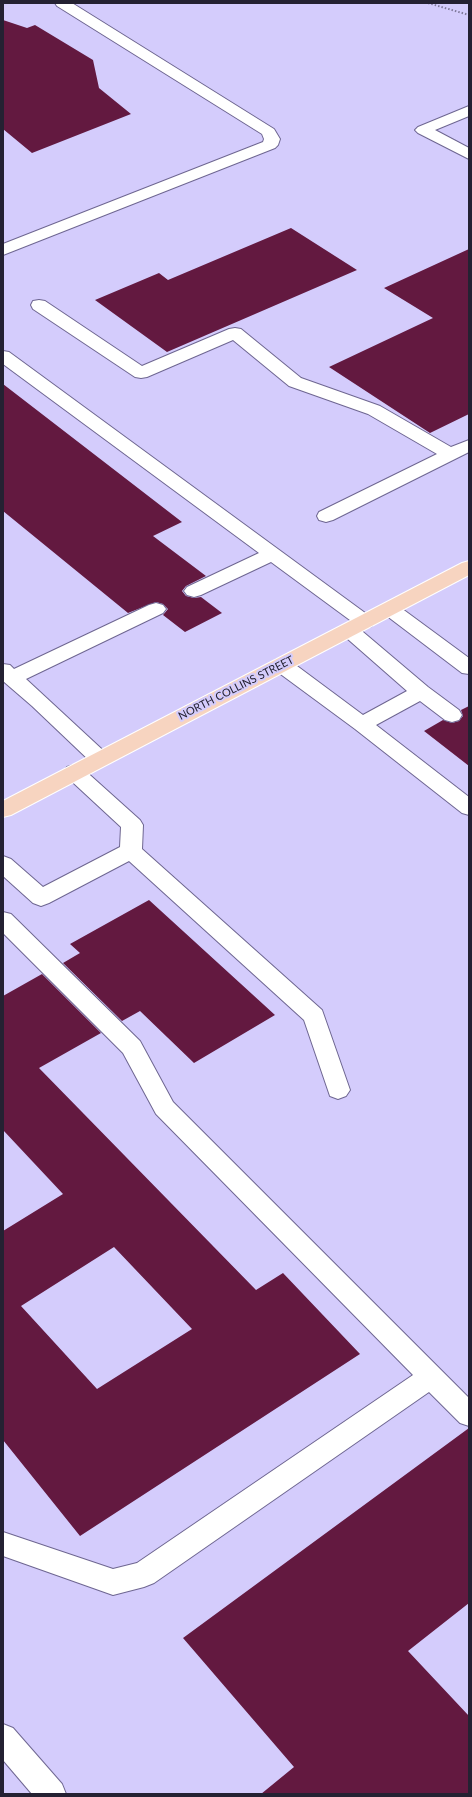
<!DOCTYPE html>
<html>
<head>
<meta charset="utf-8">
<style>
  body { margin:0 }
  #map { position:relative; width:472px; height:1797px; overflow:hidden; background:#d4ccfc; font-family:Lato,sans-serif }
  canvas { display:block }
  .frame { position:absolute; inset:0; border:4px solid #242132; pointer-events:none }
</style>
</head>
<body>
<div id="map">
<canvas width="472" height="1797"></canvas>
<div class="frame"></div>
</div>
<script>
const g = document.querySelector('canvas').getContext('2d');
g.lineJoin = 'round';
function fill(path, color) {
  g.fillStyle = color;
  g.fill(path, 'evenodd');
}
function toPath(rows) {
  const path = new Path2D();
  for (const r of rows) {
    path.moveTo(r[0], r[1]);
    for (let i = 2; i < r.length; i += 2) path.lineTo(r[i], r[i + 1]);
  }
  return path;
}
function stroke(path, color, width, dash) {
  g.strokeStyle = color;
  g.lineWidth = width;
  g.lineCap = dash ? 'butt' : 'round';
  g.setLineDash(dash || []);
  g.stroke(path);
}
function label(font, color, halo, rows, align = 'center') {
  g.font = font + ' Lato,sans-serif';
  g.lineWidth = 4;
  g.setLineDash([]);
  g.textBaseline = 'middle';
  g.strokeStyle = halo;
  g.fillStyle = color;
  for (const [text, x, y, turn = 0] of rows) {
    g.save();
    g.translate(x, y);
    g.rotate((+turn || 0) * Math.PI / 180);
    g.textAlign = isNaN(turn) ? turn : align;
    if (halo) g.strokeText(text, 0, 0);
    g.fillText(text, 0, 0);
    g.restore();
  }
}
fill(toPath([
  [3,20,27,28,35,25,93,60,99,88,131,114,32,153,3,129],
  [291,228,357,270,167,352,95,300,159,273,168,280],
  [469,249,469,414,430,433,329,367,433,318,384,288],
  [3,384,182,522,153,536,206,576,186,586,182,591,186,596,194,598,201,597,222,613,185,632,163,615,168,609,163,604,156,602,128,613,3,511],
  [469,706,469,766,424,731,443,720,452,723,459,721,463,716,461,710],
  [149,900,275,1015,194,1063,140,1011,122,1021,63,963,80,953,70,944],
  [42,974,101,1033,39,1068,256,1290,283,1273,360,1354,80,1536,3,1440,3,1231,63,1194,3,1130,3,996],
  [114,1247,192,1329,97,1389,21,1306],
  [469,1428,469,1603,408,1651,469,1716,469,1794,261,1794,294,1767,183,1638]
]), '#631940');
const lane = toPath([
  [55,3,72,3,274,129,280,139,278,145,275,148,3,255,3,244,263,142,264,139,262,134,57,6,55,3],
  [469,106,469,116,435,130,469,148,469,159,418,133,415,130,418,127,469,106],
  [39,300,45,301,142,366,229,329,235,328,241,329,301,378,380,406,451,447,469,440,469,452,333,520,326,522,319,520,317,516,319,512,437,454,368,414,289,386,233,340,147,377,141,378,135,377,33,309,31,305,33,301,39,300],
  [3,351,9,352,372,618,375,622,372,626,365,628,358,626,271,562,201,595,194,597,187,595,184,591,187,587,259,553,3,364,3,351],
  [156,603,163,605,166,609,163,613,26,679,107,754,110,759,107,764,100,766,93,764,32,706,3,681,3,664,10,665,14,669,149,605,156,603],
  [390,603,397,605,469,658,469,674,462,673,383,613,380,609,383,605,390,603],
  [349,624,356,626,428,687,459,710,462,715,459,720,452,722,445,720,420,701,376,725,469,797,469,815,462,813,355,729,275,670,272,665,275,660,282,659,289,660,363,715,407,691,342,634,339,630,342,626,349,624],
  [74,765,81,767,140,820,143,825,142,849,322,1010,350,1090,346,1096,338,1099,330,1096,304,1020,129,861,49,903,41,906,33,903,3,876,3,856,11,859,43,887,120,847,121,827,67,777,64,772,67,767,74,765],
  [3,912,11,914,140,1041,173,1102,469,1398,469,1426,460,1423,429,1392,154,1583,144,1587,113,1595,3,1556,3,1532,113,1569,137,1563,413,1375,156,1114,123,1053,3,933,3,912]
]);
const street = toPath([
  [3,1724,13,1728,62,1784,66,1794,32,1794,3,1760,3,1724]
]);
const primary = toPath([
  [469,561,469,575,11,815,3,817,3,801,462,563,469,561]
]);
stroke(lane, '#6e6691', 2);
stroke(street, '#6e6691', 2);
stroke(primary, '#fff', 2);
stroke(toPath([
  [428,3,469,15]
]), '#807a9b', 2, [1.5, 2]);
fill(lane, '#fff');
fill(street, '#fff');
fill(primary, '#f7d4c0');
label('11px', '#242132', '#d4ccfc', [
  ["NORTH COLLINS STREET",236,688,-27]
]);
</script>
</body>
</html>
